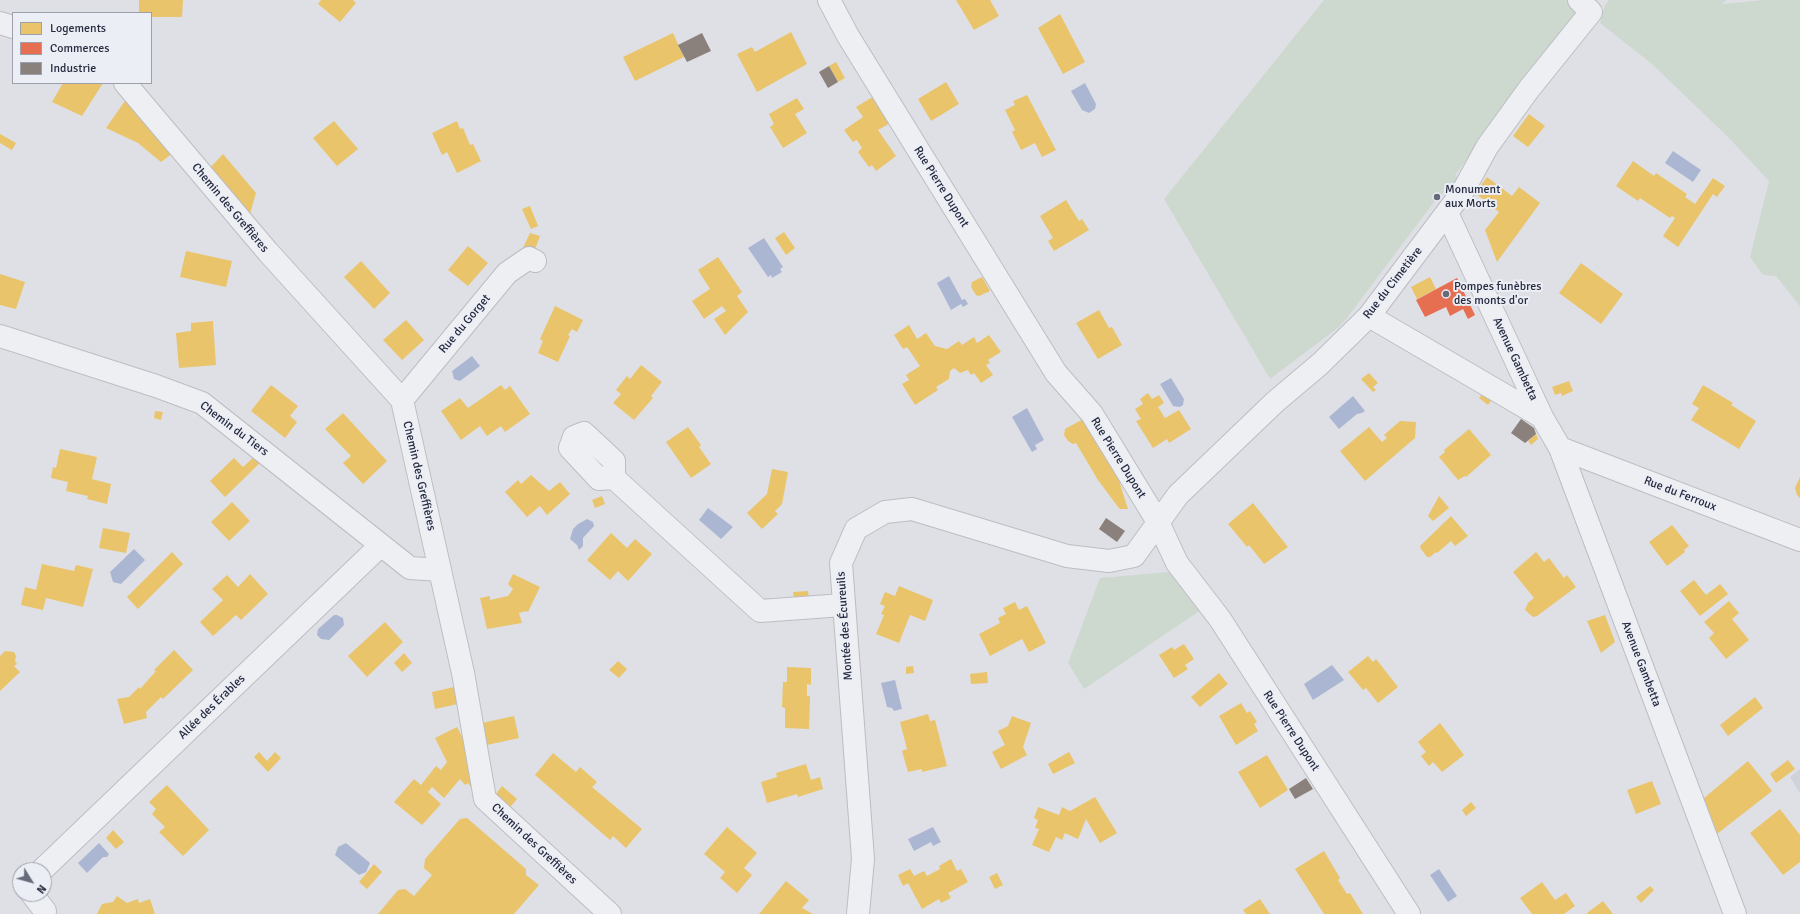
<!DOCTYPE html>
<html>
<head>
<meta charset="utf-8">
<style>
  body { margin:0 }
  #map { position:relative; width:1800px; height:914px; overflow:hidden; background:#dfe0e5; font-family:Signika,sans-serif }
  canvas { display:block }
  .legend { position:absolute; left:12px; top:12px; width:140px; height:72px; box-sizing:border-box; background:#eceef5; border:1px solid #9ca0ac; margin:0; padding:5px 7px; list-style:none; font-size:12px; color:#252a3f }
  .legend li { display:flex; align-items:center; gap:8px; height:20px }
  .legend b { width:20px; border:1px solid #9ca0ac }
  .north { position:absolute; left:12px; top:862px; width:40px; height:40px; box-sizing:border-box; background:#eceef5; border:1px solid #9ca0ac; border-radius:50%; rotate:127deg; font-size:11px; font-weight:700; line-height:16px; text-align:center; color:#252a3f }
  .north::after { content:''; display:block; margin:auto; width:14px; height:18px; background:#666a79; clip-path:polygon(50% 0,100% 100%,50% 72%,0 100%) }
</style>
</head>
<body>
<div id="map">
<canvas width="1800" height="914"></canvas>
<ul class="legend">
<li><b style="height:11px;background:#e9c46a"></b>Logements</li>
<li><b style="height:11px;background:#e76f51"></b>Commerces</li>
<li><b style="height:11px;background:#8a817c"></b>Industrie</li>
</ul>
<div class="north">N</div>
</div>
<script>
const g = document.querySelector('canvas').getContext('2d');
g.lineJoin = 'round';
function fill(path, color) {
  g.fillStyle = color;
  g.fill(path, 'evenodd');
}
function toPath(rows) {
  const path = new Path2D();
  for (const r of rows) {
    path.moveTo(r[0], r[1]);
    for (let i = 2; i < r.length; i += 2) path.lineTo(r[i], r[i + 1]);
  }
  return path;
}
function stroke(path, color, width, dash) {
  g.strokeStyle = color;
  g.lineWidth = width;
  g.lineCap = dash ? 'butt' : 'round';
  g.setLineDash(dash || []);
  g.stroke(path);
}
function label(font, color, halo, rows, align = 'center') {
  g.font = font + ' Signika,sans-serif';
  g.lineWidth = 4;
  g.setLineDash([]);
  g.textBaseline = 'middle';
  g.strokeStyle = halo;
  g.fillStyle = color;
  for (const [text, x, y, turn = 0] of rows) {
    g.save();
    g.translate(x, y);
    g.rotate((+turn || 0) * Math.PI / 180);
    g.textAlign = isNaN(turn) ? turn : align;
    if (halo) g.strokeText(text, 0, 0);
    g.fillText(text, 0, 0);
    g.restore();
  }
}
fill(toPath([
  [1800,769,1800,793,1790,777]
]), '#cfd1db');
fill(toPath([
  [1324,0,1566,0,1577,12,1455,175,1460,180,1452,190,1446,191,1437,198,1347,318,1339,327,1270,379,1164,199],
  [1609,0,1726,0,1722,4,1765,0,1800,0,1800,306,1776,276,1763,275,1750,257,1769,181,1729,138,1652,64,1600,23,1605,5],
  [1169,572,1201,610,1084,689,1068,663,1100,578]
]), '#cdd8cf');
fill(toPath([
  [1085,83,1096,104,1095,109,1089,113,1082,110,1071,91],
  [1673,151,1701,170,1693,182,1665,163],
  [764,238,783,267,780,269,782,272,772,278,771,275,768,277,748,248],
  [949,276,962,300,965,299,968,304,963,307,961,304,951,310,937,283],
  [472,356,480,366,460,381,454,379,452,371],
  [1171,378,1184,399,1183,405,1180,407,1173,406,1160,384],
  [1353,396,1365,411,1362,413,1357,414,1339,429,1329,417],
  [1027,408,1044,440,1035,445,1037,449,1032,452,1012,417],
  [708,508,733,527,721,539,699,520],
  [587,519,593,522,594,526,583,538,583,546,579,550,577,545,570,539,573,529,578,524],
  [134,549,145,560,121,584,113,582,110,572],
  [334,615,337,615,343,618,344,625,329,640,321,639,317,635,318,629],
  [1332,665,1344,680,1313,700,1304,684],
  [895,680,902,709,894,711,892,708,887,707,881,683],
  [933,827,941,842,933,846,931,842,914,851,908,839],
  [99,843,109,854,107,857,103,857,87,873,78,863],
  [346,843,370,863,366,872,359,875,335,855,338,847],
  [1439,869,1457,896,1448,902,1430,875]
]), '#abb7d2');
fill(toPath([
  [139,0,183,0,182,17,151,17,151,13,139,13],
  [321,0,353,0,356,3,340,22,318,4],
  [956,0,990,0,999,16,974,30],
  [1060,14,1085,62,1063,74,1038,28],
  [791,32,807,64,757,92,737,54,752,47,755,52],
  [673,33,684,57,635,81,623,57],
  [836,62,845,78,838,82,829,66],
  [946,82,959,104,931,121,918,99],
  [63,83,103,83,82,116,52,102],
  [876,95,892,122,878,130,896,156,876,171,872,165,869,167,858,152,862,148,857,140,853,142,844,130,863,117,856,107],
  [1027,95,1056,150,1042,157,1035,143,1021,150,1012,132,1015,130,1005,110,1015,105,1013,101],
  [127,98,173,153,161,162,138,143,106,128],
  [797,98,804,109,795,114,807,133,783,148,770,127,774,124,769,114],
  [1529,114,1545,126,1528,147,1513,136],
  [334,121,358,149,337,166,313,138],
  [457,121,460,129,463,128,470,145,473,144,481,161,457,173,447,152,442,155,432,133],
  [0,134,16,143,12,150,0,143],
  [223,154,256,193,250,214,208,170],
  [1633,161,1654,176,1656,173,1687,194,1685,197,1695,204,1713,178,1725,186,1717,197,1713,194,1678,247,1663,236,1675,218,1672,216,1670,218,1640,198,1638,201,1616,186],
  [1487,177,1512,196,1519,187,1540,203,1497,262,1485,230,1499,212,1475,193],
  [1066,200,1079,221,1082,219,1089,230,1054,251,1048,241,1053,238,1040,216],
  [530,206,538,226,531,229,522,209],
  [784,232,795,248,786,255,775,238],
  [530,233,540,236,534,252,523,248],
  [468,246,488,263,468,286,448,270],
  [186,251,232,261,226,287,180,277],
  [718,257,742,292,737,296,748,312,725,335,714,319,726,311,722,306,704,319,692,301,710,289,698,270],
  [361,261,390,293,374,309,344,277],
  [1581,263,1623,294,1601,324,1559,293],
  [0,274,25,282,16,309,0,305],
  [982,277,990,291,979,296,976,295,971,287,972,282],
  [1430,277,1436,289,1417,299,1411,287],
  [555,306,583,320,577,332,572,329,568,335,570,336,558,362,538,353,543,341,540,339],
  [1099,310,1109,328,1112,327,1122,345,1098,359,1076,323],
  [406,320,424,340,402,360,383,340],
  [213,321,216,365,179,368,176,333,191,331,191,323],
  [909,325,917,339,926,333,935,346,947,349,959,341,962,345,974,337,977,343,989,335,1001,352,988,360,990,363,986,365,993,375,981,383,974,373,971,375,968,370,960,373,954,368,950,371,949,379,936,387,938,390,915,405,902,384,909,380,906,375,920,366,907,347,903,349,894,335],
  [641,365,662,382,651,396,653,398,634,420,613,403,621,394,616,390,627,376,630,379],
  [1369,373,1378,383,1373,387,1376,390,1373,392,1361,379],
  [1569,381,1573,391,1562,396,1561,393,1555,395,1552,387],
  [271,385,298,406,290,416,297,422,285,438,251,411],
  [501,385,505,390,510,386,530,414,505,432,501,426,487,436,480,426,461,440,441,411,460,398,468,408],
  [1703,385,1733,403,1731,405,1756,421,1739,449,1691,420,1699,408,1692,404],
  [1148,393,1152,399,1159,395,1164,403,1158,407,1165,418,1179,410,1191,429,1169,443,1167,439,1153,448,1136,421,1141,419,1135,409,1143,404,1140,399],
  [1483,393,1492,399,1488,405,1479,398],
  [155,411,163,412,161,420,154,418],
  [343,413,387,461,363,484,343,463,351,456,325,429],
  [1087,417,1115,468,1128,509,1120,509,1118,507,1098,480,1076,443,1073,444,1068,441,1064,435,1065,429],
  [1400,421,1416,422,1415,438,1365,481,1340,451,1369,427,1382,442,1387,438,1384,435],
  [688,427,701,445,699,447,711,464,691,478,666,442],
  [1469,429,1491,455,1466,477,1465,476,1458,480,1439,457,1445,452,1444,450],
  [1536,434,1538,439,1531,445,1528,441],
  [60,449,97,457,92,479,111,484,107,504,87,499,88,496,66,491,68,482,51,478,53,467,56,468],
  [257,454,264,459,225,497,210,481,234,458,243,467],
  [772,469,788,472,782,504,775,511,778,514,762,529,747,513,767,494],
  [531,475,549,491,560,482,570,494,547,515,540,506,527,517,505,492,518,480,521,484],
  [1800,477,1800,498,1797,495,1795,488],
  [602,496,605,504,595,508,592,500],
  [1439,496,1449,508,1433,521,1428,516],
  [232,502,250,521,229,541,211,522],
  [1253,503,1288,547,1264,564,1249,545,1247,547,1228,524],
  [1451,516,1468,536,1455,546,1451,541,1437,553,1436,552,1430,557,1427,557,1421,549,1420,546],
  [1672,525,1689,546,1684,550,1685,552,1667,566,1649,542],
  [103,528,130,533,126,553,99,548],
  [611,533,627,548,635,539,652,554,628,581,618,571,610,580,587,560],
  [172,552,183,564,138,609,127,597],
  [1536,552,1544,562,1549,558,1564,578,1567,575,1576,587,1537,616,1533,617,1525,610,1528,603,1534,598,1513,572],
  [42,564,74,571,76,565,93,569,83,607,46,598,43,610,21,605,25,587,36,590],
  [250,574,268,594,241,620,236,615,213,636,200,622,223,600,212,589,227,575,238,587],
  [513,574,540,587,528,612,526,611,519,613,522,623,487,629,480,598,490,596,490,600,508,596,513,589,508,584],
  [1694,580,1706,595,1720,584,1728,594,1700,616,1680,591],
  [899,586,933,600,925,621,910,615,899,643,876,634,884,615,881,614,885,606,880,604,885,592,895,596],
  [808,591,809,599,794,600,793,592],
  [1729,601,1739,613,1732,619,1749,640,1726,659,1709,638,1714,633,1704,622],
  [1015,602,1019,610,1027,606,1046,643,1029,652,1022,639,990,656,979,634,1000,623,998,618,1006,614,1003,608],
  [1605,615,1615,642,1601,653,1587,621],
  [385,622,403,642,367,677,348,656],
  [1184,644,1194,659,1185,665,1188,669,1174,678,1159,655,1172,647,1174,650],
  [174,650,193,670,163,699,161,697,146,712,147,718,124,724,117,699,129,697,139,687,140,689,156,671,154,670],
  [5,651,14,652,16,656,15,661,17,664,14,666,20,672,0,691,0,656],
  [404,653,412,663,402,672,394,663],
  [1368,656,1373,662,1376,659,1398,687,1378,703,1366,688,1363,690,1348,672],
  [618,661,627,669,619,678,609,670],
  [913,666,914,673,906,674,906,667],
  [787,667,811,668,811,685,807,684,807,696,810,696,809,729,785,728,785,708,782,707,783,682,787,682],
  [987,672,988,683,971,684,970,674],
  [1219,673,1228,684,1200,707,1191,697],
  [454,687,458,704,435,709,432,692],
  [1755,697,1763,708,1728,736,1720,725],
  [1241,703,1247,713,1250,711,1257,722,1254,724,1258,731,1236,745,1219,716],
  [928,714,930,721,935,720,947,766,922,772,922,769,908,772,902,751,907,749,900,722],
  [514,716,519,738,487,745,482,723],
  [1012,716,1031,723,1023,747,1027,755,1001,769,992,752,1005,745,998,731,1008,726],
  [1440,723,1464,755,1442,772,1433,762,1429,766,1421,756,1426,752,1418,742],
  [457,727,464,740,478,784,472,789,468,783,465,785,460,779,444,798,432,787,428,792,441,804,422,825,394,802,414,779,421,785,436,766,441,770,447,762,435,738],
  [259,752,267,761,275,752,281,758,268,772,254,757],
  [1069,752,1075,763,1053,774,1048,764],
  [553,753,576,772,580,767,597,782,592,787,642,829,626,848,613,836,610,840,535,775],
  [1267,755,1288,790,1260,808,1238,772],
  [1788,760,1795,769,1776,783,1770,774],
  [1748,761,1772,791,1717,834,1703,799],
  [806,764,811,780,820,777,823,789,798,797,797,794,767,803,761,782,777,777,776,773],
  [1652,781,1661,804,1636,814,1627,790],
  [167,785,209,830,183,856,159,832,165,827,152,814,156,809,149,802],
  [502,786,517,799,507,811,495,795],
  [1095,797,1117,833,1100,843,1086,819,1078,839,1065,833,1062,840,1056,837,1049,852,1032,845,1039,829,1035,828,1038,820,1034,818,1038,807,1059,815,1062,807,1070,811],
  [1471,802,1476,808,1466,816,1462,810],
  [1780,809,1800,835,1800,862,1783,875,1750,833],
  [467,818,526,869,526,875,539,885,514,914,378,914,398,890,405,889,414,896,432,875,424,868,425,859,460,819],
  [727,827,757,853,744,868,752,875,737,893,720,878,725,872,704,854],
  [113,830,124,842,116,849,106,838],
  [1324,851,1340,878,1338,880,1347,894,1350,893,1363,914,1324,914,1295,869],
  [951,859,957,871,961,869,968,882,948,893,951,898,941,903,939,899,922,909,908,883,903,886,898,875,910,869,914,876,924,871,927,876,940,869,939,866],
  [374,864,382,872,367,889,359,882],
  [997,873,1003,885,995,889,989,877],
  [786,881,809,900,802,908,813,914,759,914],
  [1542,882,1555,900,1566,893,1575,906,1564,914,1532,914,1520,898],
  [1650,886,1654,890,1641,903,1636,897],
  [117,896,127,903,138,899,139,903,150,899,155,914,97,914,102,904,113,902],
  [1260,899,1270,914,1246,914,1243,910],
  [1603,901,1613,914,1588,914,1587,913]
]), '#e9c46a');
fill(toPath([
  [1457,278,1475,315,1468,319,1463,309,1450,316,1446,307,1425,317,1416,300]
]), '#e76f51');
fill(toPath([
  [702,33,711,51,687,62,678,45],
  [829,66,838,82,828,88,819,72],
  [1521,419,1534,428,1536,434,1525,443,1511,433],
  [1106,518,1125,531,1117,542,1099,529],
  [1306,778,1313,789,1295,799,1289,789]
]), '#8a817c');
const minor = toPath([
  [829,0,848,36,1056,373,1092,414,1158,522,1177,563,1220,619,1409,914],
  [0,23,13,27],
  [125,83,268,252,402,400,463,673,485,799,610,914],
  [1447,213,1542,417,1560,448,1735,914],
  [1369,316,1542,417],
  [0,336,156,386,202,403,410,568,440,570],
  [402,400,507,273,529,258,535,261],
  [1560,448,1800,540],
  [614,478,614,461,584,433,574,437,570,448,599,479,614,478,760,611,843,605],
  [42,870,381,545],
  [32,894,45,911],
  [858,914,863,859,841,563,856,529,885,512,912,509,1067,556,1109,561,1134,556,1178,495,1275,402,1320,364,1369,316,1463,191,1487,147,1529,89,1591,12,1579,0]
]);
stroke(minor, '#bcbdc3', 24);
stroke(minor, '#eeeff2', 22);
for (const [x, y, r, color] of [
  [1437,197,4,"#666a79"],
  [1446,294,4,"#666a79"]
]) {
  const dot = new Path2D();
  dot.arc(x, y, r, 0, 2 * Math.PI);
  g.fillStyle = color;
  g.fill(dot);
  stroke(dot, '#eceef5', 1.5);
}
label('12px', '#252a3f', '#eceef5', [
  ["Rue Pierre Dupont",941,187,58],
  ["Chemin des Greffières",230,208,50],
  ["Rue du Cimetière",1393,283,-52],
  ["Rue du Gorget",465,324,-50],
  ["Avenue Gambetta",1515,359,65],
  ["Chemin du Tiers",234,429,37],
  ["Rue Pierre Dupont",1118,458,58],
  ["Chemin des Greffières",419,476,77],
  ["Rue du Ferroux",1680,494,21],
  ["Montée des Écureuils",845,626,-94],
  ["Avenue Gambetta",1641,664,69],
  ["Allée des Érables",212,707,-44],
  ["Rue Pierre Dupont",1291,731,57],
  ["Chemin des Greffières",534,844,43]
]);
label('12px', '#252a3f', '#eceef5', [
  ["Monument",1445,190],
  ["aux Morts",1445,204],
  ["Pompes funèbres",1454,287],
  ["des monts d'or",1454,301]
], 'left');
</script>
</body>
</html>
